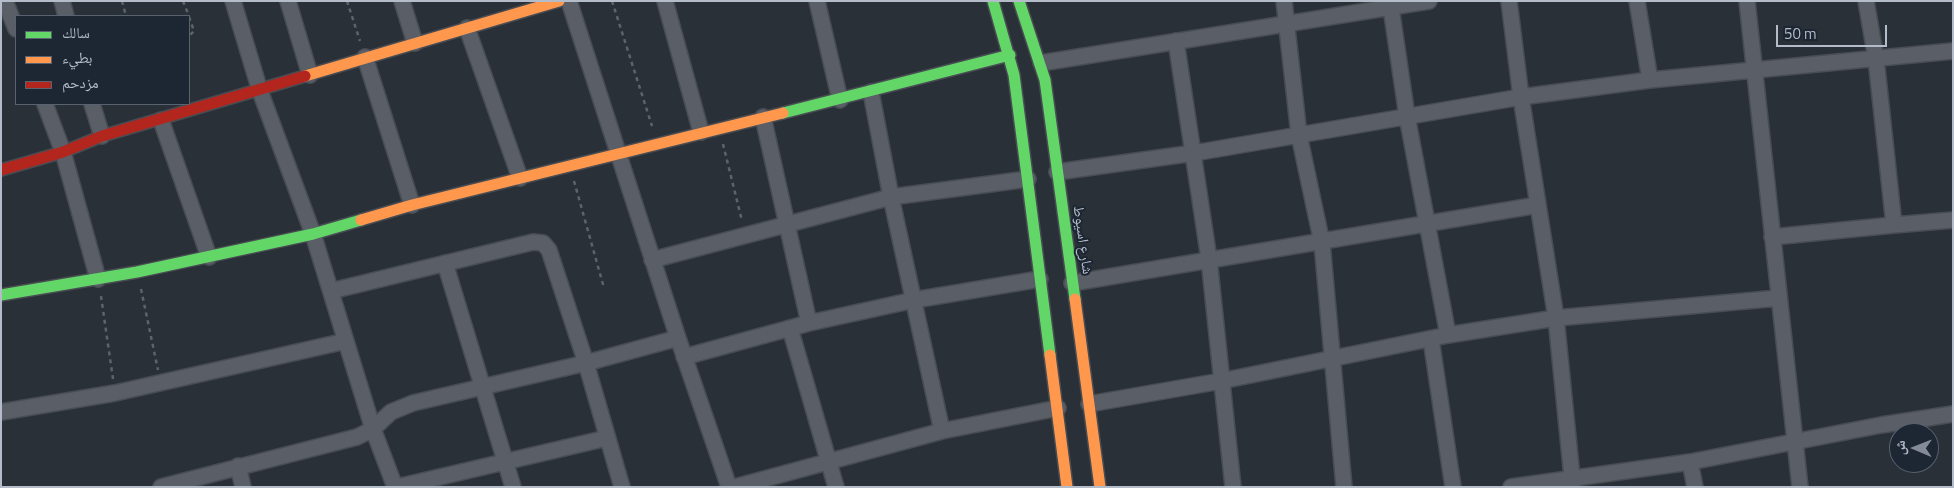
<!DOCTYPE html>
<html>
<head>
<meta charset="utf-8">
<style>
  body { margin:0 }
  #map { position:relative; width:1954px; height:488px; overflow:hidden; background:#2a3038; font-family:"Titillium Web","Noto Naskh Arabic",sans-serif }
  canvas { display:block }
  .frame { position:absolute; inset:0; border:2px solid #b4bcc9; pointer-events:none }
  .legend { position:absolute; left:15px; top:15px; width:175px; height:90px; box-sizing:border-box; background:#1d2633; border:1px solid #59626f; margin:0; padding:6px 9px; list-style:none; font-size:15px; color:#b4bcc9 }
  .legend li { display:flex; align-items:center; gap:10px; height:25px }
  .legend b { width:25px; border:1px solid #59626f }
  .north { position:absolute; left:1889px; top:423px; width:50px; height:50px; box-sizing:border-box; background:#1d2633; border:1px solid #59626f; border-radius:50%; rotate:271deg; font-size:14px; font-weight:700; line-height:20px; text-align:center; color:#b4bcc9 }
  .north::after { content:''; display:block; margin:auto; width:18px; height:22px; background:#848b96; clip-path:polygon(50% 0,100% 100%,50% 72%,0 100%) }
  .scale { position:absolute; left:1776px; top:25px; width:111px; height:22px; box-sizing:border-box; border:2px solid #b4bcc9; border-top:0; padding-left:6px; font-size:15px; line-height:18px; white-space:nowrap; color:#b4bcc9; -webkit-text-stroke:4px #1d2633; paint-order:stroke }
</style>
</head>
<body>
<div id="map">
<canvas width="1954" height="488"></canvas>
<div class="frame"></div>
<ul class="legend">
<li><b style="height:6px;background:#63d668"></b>سالك</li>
<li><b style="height:6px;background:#ff974d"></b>بطيء</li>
<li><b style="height:6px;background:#b3261e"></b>مزدحم</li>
</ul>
<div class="north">ش</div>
<div class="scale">50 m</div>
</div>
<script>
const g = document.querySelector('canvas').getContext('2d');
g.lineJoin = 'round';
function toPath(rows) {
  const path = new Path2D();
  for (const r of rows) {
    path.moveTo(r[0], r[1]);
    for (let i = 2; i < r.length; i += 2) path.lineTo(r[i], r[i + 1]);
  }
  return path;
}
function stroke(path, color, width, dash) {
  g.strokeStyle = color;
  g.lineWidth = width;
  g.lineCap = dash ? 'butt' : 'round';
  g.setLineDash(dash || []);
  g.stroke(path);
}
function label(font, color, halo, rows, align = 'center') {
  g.font = font + ' "Titillium Web","Noto Naskh Arabic",sans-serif';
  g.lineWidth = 4;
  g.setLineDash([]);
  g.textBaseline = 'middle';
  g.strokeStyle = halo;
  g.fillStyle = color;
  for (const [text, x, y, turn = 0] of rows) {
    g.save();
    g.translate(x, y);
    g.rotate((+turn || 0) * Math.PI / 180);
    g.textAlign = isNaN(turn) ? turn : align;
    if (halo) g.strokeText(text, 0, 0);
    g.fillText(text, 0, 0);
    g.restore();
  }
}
const street = toPath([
  [5,1,16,29],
  [62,1,66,16],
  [233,1,260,91,313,234,373,429,395,487],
  [288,1,310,75],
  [402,1,415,43],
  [569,1,678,338,729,487],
  [665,1,701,132],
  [817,1,840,100],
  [1284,1,1299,135,1322,243,1344,487],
  [1390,1,1407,116,1448,335],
  [1637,1,1650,80],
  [1747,1,1800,487],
  [467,28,520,178],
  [1176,41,1209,259,1233,487],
  [365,57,412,205],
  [1041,63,1429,1],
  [871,92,891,197,942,431],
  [45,104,63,152,98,279],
  [92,104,102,136],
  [763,117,809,323],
  [161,120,209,257],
  [1057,172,1194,153,1521,97,1650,80,1953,51],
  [1894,225,1953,220],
  [1772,237,1894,225,1876,59,1866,1],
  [652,260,891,197,1028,179],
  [445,263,513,487],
  [1072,283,1538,205],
  [331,291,533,242,543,243,549,250,586,363,622,487],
  [790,328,836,487],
  [1431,339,1453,487],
  [684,357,809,323,914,300,1040,279],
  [1089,404,1221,381,1448,335,1556,318,1521,97,1509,1],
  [1,412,115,393,346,341],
  [238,466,243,487],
  [161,487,357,437,373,429,391,412,413,403,586,363,678,338],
  [397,487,607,438],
  [735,487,942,431,1058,408],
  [1511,487,1690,462],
  [1573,487,1556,318,1779,298],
  [1695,487,1690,462,1881,425,1953,414]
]);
const fast = toPath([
  [993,1,1014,75,1050,355],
  [1019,1,1045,80,1075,299],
  [783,113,1010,55],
  [1,295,137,272,313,234,361,220]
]);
const slow = toPath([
  [305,76,559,1],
  [361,220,412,205,783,113],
  [1075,299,1100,487],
  [1050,355,1067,487]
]);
const jam = toPath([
  [1,170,63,152,102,136,305,76]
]);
stroke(street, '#484c53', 18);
stroke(fast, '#484c53', 14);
stroke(slow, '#484c53', 14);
stroke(jam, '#484c53', 14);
stroke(toPath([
  [122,1,126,16],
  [183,1,189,16],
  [347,1,360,41],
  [612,1,652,126],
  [189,17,194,31,189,36],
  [723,144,742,221],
  [574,181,604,288],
  [141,289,158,370],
  [101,296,113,379]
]), '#5d636a', 2.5, [4, 4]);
stroke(street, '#5a5e66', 15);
stroke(fast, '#63d668', 11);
stroke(slow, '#ff974d', 11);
stroke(jam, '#b3261e', 11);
label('15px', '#b4bcc9', '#1d2633', [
  ["شارع اسيوط",1082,240,82]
]);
</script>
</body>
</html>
